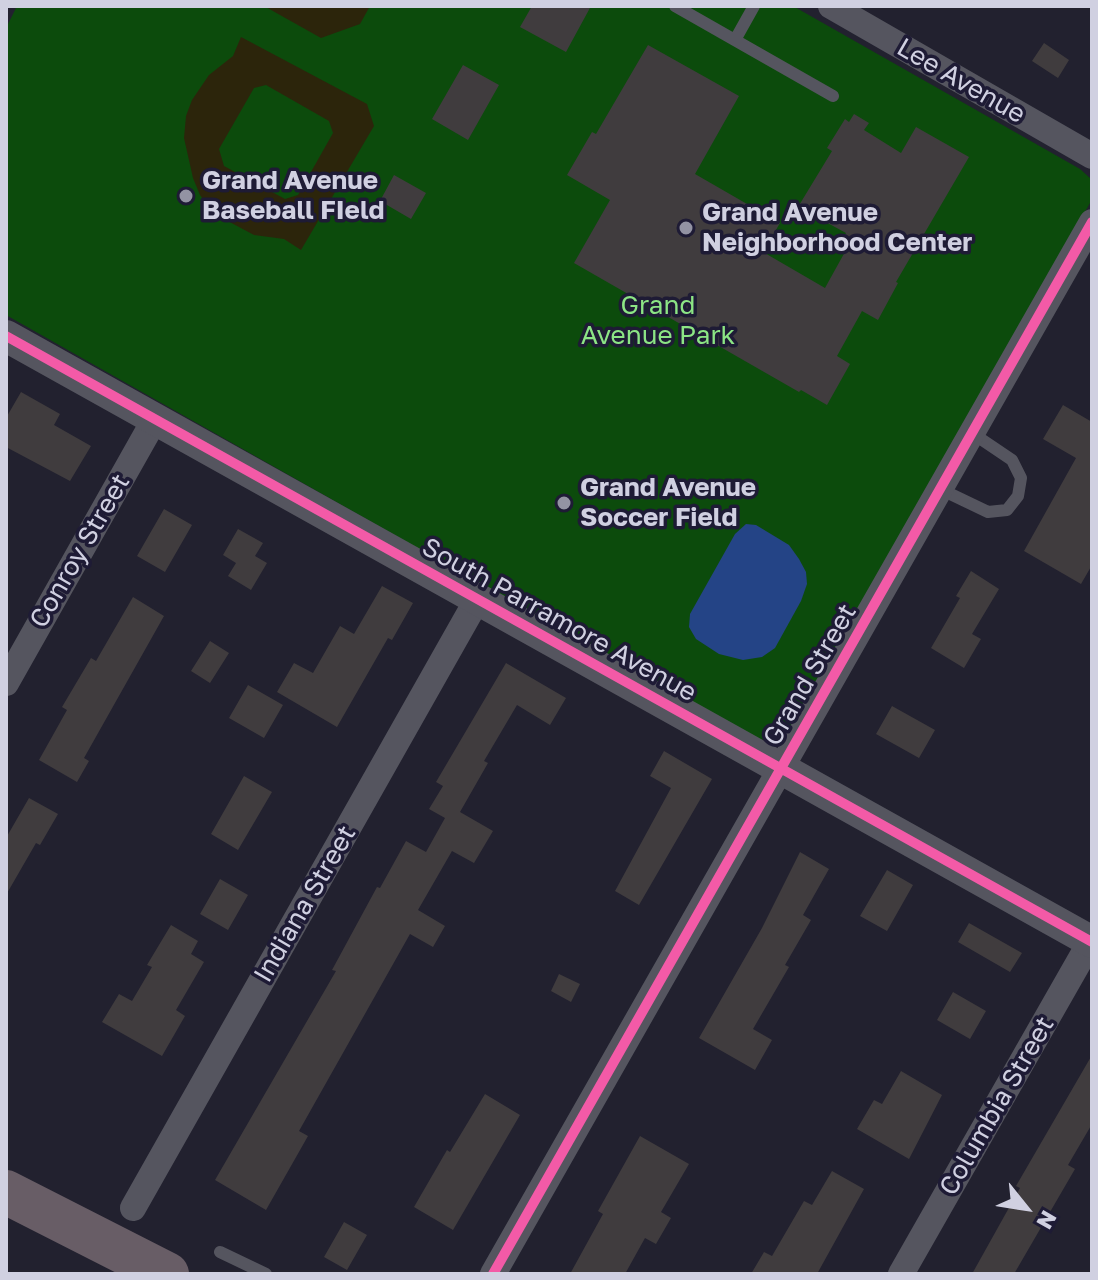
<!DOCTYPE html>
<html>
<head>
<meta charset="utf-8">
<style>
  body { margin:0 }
  #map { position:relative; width:1098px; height:1280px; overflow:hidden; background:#22212f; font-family:"Golos Text",sans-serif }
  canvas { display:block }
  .frame { position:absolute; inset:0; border:8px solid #d0d0e1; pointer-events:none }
  .north { position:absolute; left:986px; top:1168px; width:80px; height:80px; -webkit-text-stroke:6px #1e1b35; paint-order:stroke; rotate:120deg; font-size:22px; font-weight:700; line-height:32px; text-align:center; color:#d0d0e1 }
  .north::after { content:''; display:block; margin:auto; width:28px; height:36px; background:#d0d0e1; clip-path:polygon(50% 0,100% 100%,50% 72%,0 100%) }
</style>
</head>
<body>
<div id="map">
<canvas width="1098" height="1280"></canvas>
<div class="frame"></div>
<div class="north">N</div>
</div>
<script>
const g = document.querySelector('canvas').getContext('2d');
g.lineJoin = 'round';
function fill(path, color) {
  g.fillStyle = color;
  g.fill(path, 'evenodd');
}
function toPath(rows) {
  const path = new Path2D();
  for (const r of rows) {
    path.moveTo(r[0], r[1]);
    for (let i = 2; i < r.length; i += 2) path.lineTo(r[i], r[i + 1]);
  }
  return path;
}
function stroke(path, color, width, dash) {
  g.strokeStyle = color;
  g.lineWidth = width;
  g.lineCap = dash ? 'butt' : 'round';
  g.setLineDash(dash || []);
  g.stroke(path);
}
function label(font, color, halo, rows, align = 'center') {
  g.font = font + ' "Golos Text",sans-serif';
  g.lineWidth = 7;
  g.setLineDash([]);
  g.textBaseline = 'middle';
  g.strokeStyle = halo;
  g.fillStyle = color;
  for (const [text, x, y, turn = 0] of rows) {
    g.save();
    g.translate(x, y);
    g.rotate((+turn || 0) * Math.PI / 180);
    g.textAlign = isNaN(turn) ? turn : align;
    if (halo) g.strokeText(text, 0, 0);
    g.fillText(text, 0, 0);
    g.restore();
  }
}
fill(toPath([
  [17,6,793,6,1080,169,1090,178,1092,195,1090,203,789,733,773,741,755,739,6,315,6,28]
]), '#0c4b0c');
fill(toPath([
  [264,6,370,6,360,24,321,38],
  [241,37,367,104,374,126,301,250,284,239,254,235,224,219,211,210,200,195,193,178,184,138,186,116,192,100,209,75,233,56],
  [266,85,329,121,333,133,298,195,285,199,224,166,219,149,254,88]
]), '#2c250b');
fill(toPath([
  [746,524,756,525,789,545,799,559,806,572,807,584,801,601,775,648,762,657,743,660,719,654,696,639,689,627,690,614,735,534]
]), '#244486');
fill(toPath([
  [532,6,591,6,566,52,520,27],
  [1044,43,1069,60,1058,78,1032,61],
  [648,45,739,96,695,174,780,223,763,252,825,288,846,250,838,246,846,233,798,207,832,151,827,148,845,119,849,122,854,114,869,123,864,130,901,153,916,127,969,157,896,282,898,283,878,320,862,311,837,356,850,364,827,405,801,390,799,392,574,263,610,200,567,175,592,132,596,134],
  [463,65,499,85,468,140,432,119],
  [394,175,426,193,411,219,380,201],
  [21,392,60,414,54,425,91,446,70,481,6,447,6,418],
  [1063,405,1092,422,1092,565,1081,584,1024,551,1076,458,1043,439],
  [164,509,192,525,165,572,137,556],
  [238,529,263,543,255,556,267,563,251,590,228,576,236,563,223,555],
  [971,571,999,589,972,634,981,639,964,668,931,648,960,598,956,596],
  [382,586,413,603,392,640,388,638,337,727,277,692,294,663,313,673,340,626,354,634],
  [133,597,164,616,84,758,89,761,77,782,39,760,67,710,62,707,91,658,96,661],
  [210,641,229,653,210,683,191,671],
  [506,663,566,698,550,725,517,705,484,761,488,763,460,812,493,831,474,863,452,851,418,910,445,926,433,947,410,934,299,1131,308,1136,266,1210,215,1180,336,971,332,970,377,887,380,888,406,841,426,852,445,818,429,809,443,786,436,782],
  [248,685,283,705,264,738,229,718],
  [892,706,935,730,919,758,876,734],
  [664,751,712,779,639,905,615,891,671,788,650,776],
  [244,776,272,792,238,850,211,834],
  [29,798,58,814,40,845,36,843,6,895,6,838],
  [800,852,829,869,803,915,811,920,785,965,789,967,753,1029,772,1040,755,1070,699,1038,762,928],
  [887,870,913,885,887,931,860,916],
  [220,879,248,895,228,930,200,914],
  [969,923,1022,953,1010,972,958,942],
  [171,925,198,941,191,954,204,962,176,1010,185,1016,162,1056,102,1022,119,994,132,1001,152,967,147,965],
  [559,974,580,984,571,1002,551,991],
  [953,992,986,1011,970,1039,937,1020],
  [1092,1055,1092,1124,1068,1165,1075,1169,1014,1274,972,1274,1020,1188,1016,1186],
  [901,1071,942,1095,909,1159,857,1129,874,1100,882,1104],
  [485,1094,520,1115,453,1230,414,1207,447,1150,450,1152],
  [640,1136,689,1164,661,1212,671,1218,656,1244,645,1238,625,1274,570,1274,603,1214,598,1211],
  [832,1171,864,1189,817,1274,751,1274,764,1252,772,1256,804,1201,812,1205],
  [344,1222,367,1235,347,1270,324,1257]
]), '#403c3e');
stroke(toPath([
  [675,6,833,96],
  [735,40,754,6],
  [940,489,988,512,1007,510,1018,496,1021,478,1012,460,972,433],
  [220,1252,266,1274]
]), '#55555f', 12);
stroke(toPath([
  [831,6,1092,156],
  [6,683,155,419],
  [133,1208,477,600],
  [493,1274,1092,222],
  [901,1274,1092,939]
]), '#55555f', 26);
stroke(toPath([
  [6,336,1092,942]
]), '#55555f', 32);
stroke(toPath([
  [6,1192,167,1274]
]), '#685d66', 44);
stroke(toPath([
  [6,336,1092,942],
  [493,1274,1092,222]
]), '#f35aa7', 10);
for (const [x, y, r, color] of [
  [186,196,8,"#9393a3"],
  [686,228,8,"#9393a3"],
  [564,503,8,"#9393a3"]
]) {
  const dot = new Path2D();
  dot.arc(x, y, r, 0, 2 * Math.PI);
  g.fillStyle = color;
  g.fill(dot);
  stroke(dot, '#1e1b35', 3);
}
label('26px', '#d0d0e1', '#1e1b35', [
  ["Lee Avenue",961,81,30],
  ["Conroy Street",80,551,-60],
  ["South Parramore Avenue",559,620,29],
  ["Grand Street",810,675,-60],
  ["Indiana Street",305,904,-60],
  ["Columbia Street",997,1106,-60]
]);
label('bold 26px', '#d0d0e1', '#1e1b35', [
  ["Grand Avenue",202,181],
  ["Baseball FIeld",202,211],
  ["Grand Avenue",702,213],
  ["Neighborhood Center",702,243],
  ["Grand Avenue",580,488],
  ["Soccer Field",580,518]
], 'left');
label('26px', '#8ce585', '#1e1b35', [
  ["Grand",658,306],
  ["Avenue Park",658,336]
]);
</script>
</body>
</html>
